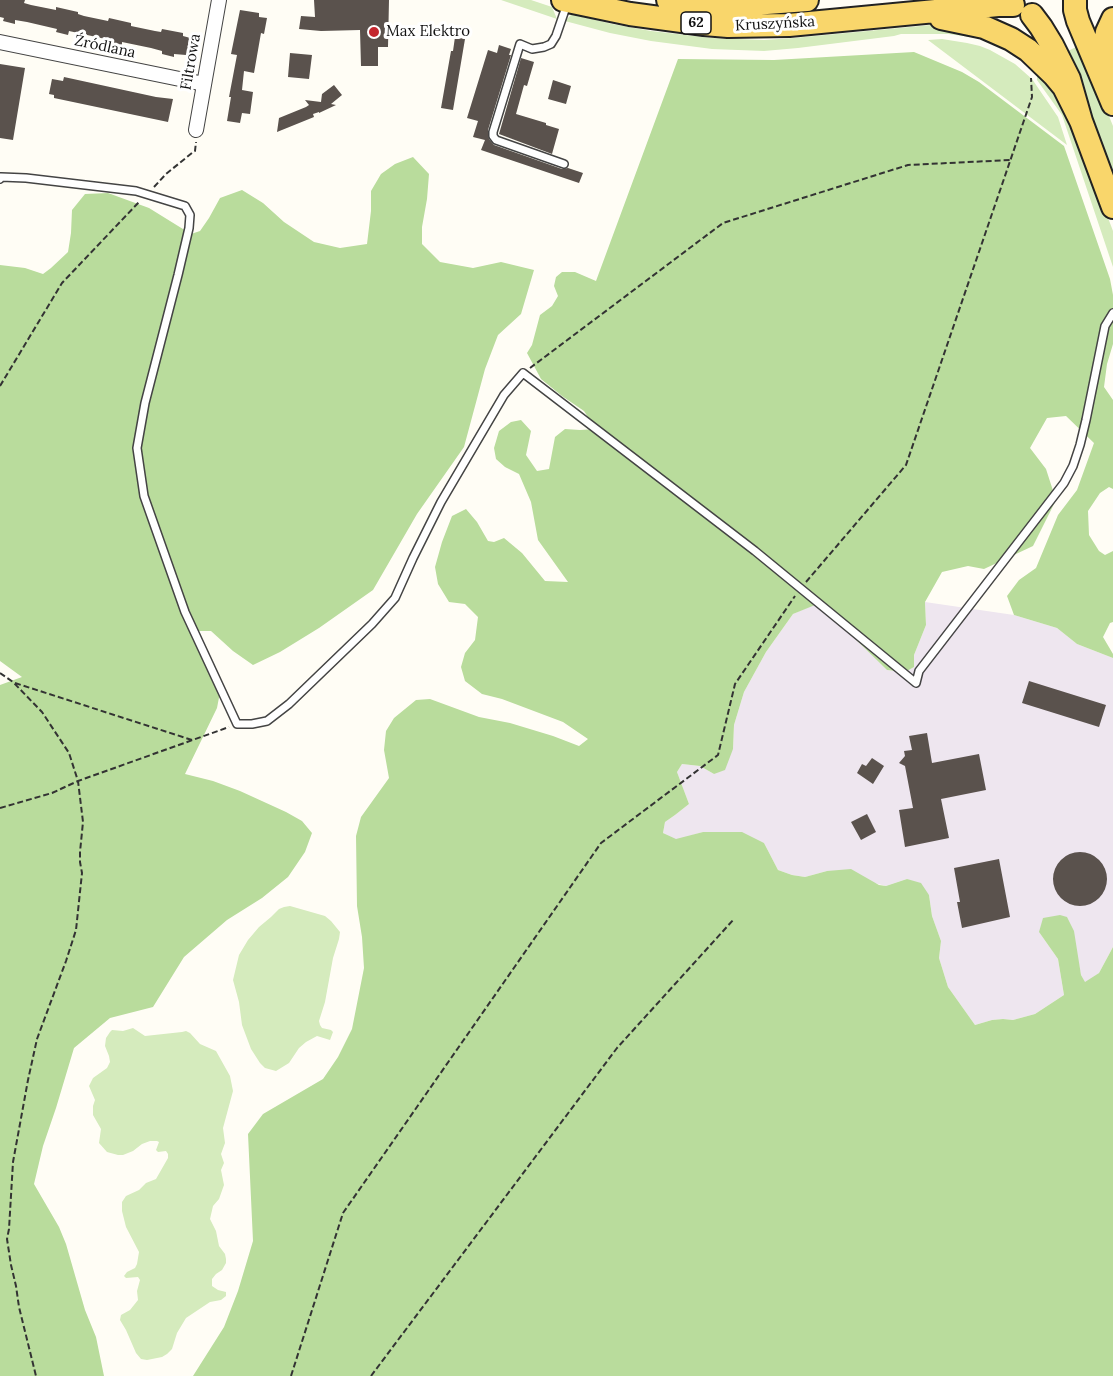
<!DOCTYPE html>
<html>
<head>
<meta charset="utf-8">
<style>
  body { margin:0 }
  canvas { display:block; background:#fffdf5 }
</style>
</head>
<body>
<canvas width="1113" height="1376"></canvas>
<script>
const g = document.querySelector('canvas').getContext('2d');
g.lineJoin = 'round';
function fill(path, color) {
  g.fillStyle = color;
  g.fill(path, 'evenodd');
}
function toPath(rows) {
  const path = new Path2D();
  for (const r of rows) {
    if (r.length === 3) {
      path.moveTo(r[0] + r[2], r[1]);
      path.arc(r[0], r[1], r[2], 0, 2 * Math.PI);
      continue;
    }
    path.moveTo(r[0], r[1]);
    for (let i = 2; i < r.length; i += 2) path.lineTo(r[i], r[i + 1]);
  }
  return path;
}
function stroke(path, color, width, dash) {
  g.strokeStyle = color;
  g.lineWidth = width;
  g.lineCap = dash ? 'butt' : 'round';
  g.setLineDash(dash || []);
  g.stroke(path);
}
function label(font, color, halo, rows, align = 'center') {
  g.font = font + ' Lora,serif';
  g.lineWidth = 6;
  g.setLineDash([]);
  g.textBaseline = 'middle';
  g.strokeStyle = halo;
  g.fillStyle = color;
  for (const [text, x, y, turn = 0] of rows) {
    g.save();
    g.translate(x, y);
    g.rotate((+turn || 0) * Math.PI / 180);
    g.textAlign = isNaN(turn) ? turn : align;
    if (halo) g.strokeText(text, 0, 0);
    g.fillText(text, 0, 0);
    g.restore();
  }
}
fill(toPath([
  [925,602,1014,615,1057,628,1077,644,1113,658,1113,947,1099,973,1085,983,1081,975,1077,955,1039,932,1058,959,1064,995,1035,1014,1013,1020,1003,1019,992,1020,975,1025,948,987,939,958,941,941,932,916,929,895,907,879,886,886,827,871,805,877,792,875,778,870,764,843,703,832,676,840,663,833,665,822,675,815,689,804,677,772,682,764,700,766,714,774,733,749,734,725,744,692,766,652,793,614,815,604,845,629,887,670,904,672,914,667,914,655,926,625]
]), '#eee6ef');
fill(toPath([
  [501,0,531,0,552,7,557,19],
  [572,14,612,24,651,31,712,38,764,40,794,38,931,25,950,26,973,29,971,37,948,34,901,34,894,36,798,48,764,51,712,49,651,41,610,33,565,21],
  [942,39,967,43,980,46,990,50,1015,64,1032,79,1058,117,1067,145,928,40],
  [1080,45,1113,126,1113,185,1062,54],
  [1037,74,1056,87,1097,189,1113,231,1113,267,1062,115,1037,80],
  [290,906,325,916,331,921,340,932,339,939,333,958,325,1002,319,1021,320,1025,322,1028,331,1030,333,1032,330,1040,317,1036,306,1042,299,1048,289,1063,276,1071,265,1068,260,1063,251,1049,242,1025,239,1002,233,980,239,955,248,940,259,927,271,917,279,909,284,907],
  [133,1028,145,1036,182,1032,186,1031,190,1033,200,1044,216,1051,230,1076,233,1091,223,1128,225,1143,221,1154,224,1163,221,1170,224,1185,219,1199,213,1206,210,1219,216,1231,219,1246,225,1254,226,1259,226,1263,222,1270,216,1274,212,1279,212,1286,218,1290,226,1292,226,1296,221,1300,210,1302,186,1318,177,1333,172,1349,167,1354,162,1357,147,1360,141,1359,136,1353,126,1330,120,1320,121,1315,130,1310,138,1300,137,1291,140,1280,138,1277,126,1278,124,1276,127,1272,135,1268,137,1264,139,1252,126,1227,122,1211,122,1202,126,1196,139,1190,146,1183,156,1179,168,1158,168,1154,166,1151,158,1152,156,1150,159,1142,157,1141,150,1141,142,1144,133,1151,123,1155,118,1155,107,1152,99,1143,101,1129,93,1115,93,1106,95,1100,89,1086,93,1078,107,1068,110,1062,109,1056,105,1046,106,1038,110,1032,112,1030,123,1031]
]), '#d5ebbd');
fill(toPath([
  [914,52,962,72,979,82,1064,146,1110,279,1113,295,1113,344,1107,364,1104,387,1113,400,1113,489,1109,487,1100,493,1088,511,1089,535,1099,551,1105,555,1113,551,1113,622,1110,623,1103,637,1113,654,1113,658,1077,644,1057,628,1014,615,1007,596,1019,580,1036,568,1058,515,1077,490,1094,443,1066,416,1047,418,1030,448,1046,469,1056,500,1033,546,984,569,968,566,942,572,925,602,926,625,914,655,914,667,905,672,887,670,845,629,815,605,793,614,766,652,744,692,734,725,733,749,725,770,714,774,700,766,682,764,677,772,689,804,675,815,665,822,663,833,676,839,703,832,742,832,764,843,778,870,792,875,805,877,827,871,851,869,879,885,886,886,907,879,921,883,929,895,932,916,941,941,939,958,948,987,975,1025,992,1020,1003,1019,1013,1020,1035,1014,1064,995,1058,959,1039,932,1043,918,1060,915,1067,917,1074,931,1081,975,1085,982,1099,973,1113,947,1113,1376,193,1376,224,1327,238,1291,253,1241,248,1134,263,1114,323,1079,338,1057,352,1029,364,968,362,937,357,906,356,836,361,817,389,778,384,750,386,731,394,718,416,700,430,699,479,717,510,723,553,736,579,746,588,739,563,722,502,699,482,694,465,681,461,667,465,653,475,640,478,617,465,604,449,602,438,584,435,567,442,542,452,516,466,509,477,522,488,541,494,542,504,538,522,553,545,581,568,582,538,540,531,502,519,474,505,467,496,459,494,448,499,431,511,422,521,420,531,431,526,455,537,471,549,469,555,437,565,429,580,430,596,429,584,411,562,396,541,379,527,353,532,345,540,315,552,306,558,296,554,286,556,277,562,272,575,272,596,281,678,59,774,60],
  [413,157,429,174,427,199,422,227,422,244,440,262,473,268,501,262,534,270,521,314,498,335,485,369,464,447,417,514,373,590,319,628,280,652,253,665,233,651,211,631,193,631,198,648,221,687,217,708,185,774,213,781,240,791,286,812,302,821,312,833,305,852,288,877,262,898,227,920,184,957,153,1007,110,1018,74,1048,56,1108,43,1146,34,1184,59,1227,66,1244,85,1310,96,1337,104,1376,0,1376,0,685,22,677,0,661,0,265,25,268,43,274,51,268,68,252,71,233,72,210,85,194,108,193,149,208,191,234,200,231,209,218,220,198,242,190,263,203,284,222,314,242,340,248,367,244,371,211,371,191,381,174,395,164]
]), '#b9dc9c');
fill(toPath([
  [0,0,25,0,24,3,31,5,56,10,56,7,78,12,78,14,84,16,108,21,109,18,131,23,131,26,155,31,161,32,162,29,183,33,183,36,194,39,192,50,188,49,186,55,174,54,174,57,162,54,162,51,151,48,122,42,122,46,116,45,109,43,110,40,69,31,68,35,56,32,57,29,27,22,15,20,15,24,3,21,4,18,0,17],
  [314,0,389,0,388,47,378,47,378,66,361,66,360,30,321,31,299,29,301,16,315,17],
  [240,10,259,13,259,17,267,18,264,34,261,33,254,73,244,71,242,90,253,92,250,114,242,113,240,123,227,121,231,97,229,97,237,55,231,54],
  [455,37,465,39,453,110,441,108,451,51,453,51],
  [499,45,511,49,509,55,511,55,488,130,489,139,494,145,562,169,568,168,583,173,579,183,481,150,485,140,473,137,478,121,467,118,488,50,497,53],
  [290,53,312,55,309,79,288,77],
  [521,58,534,62,527,86,524,85,516,114,546,123,546,125,559,129,552,154,499,134],
  [0,64,25,68,13,140,0,138],
  [64,77,156,97,173,99,168,122,54,98,54,95,49,94,52,79,63,81],
  [553,80,571,86,566,104,548,99],
  [334,85,342,95,331,104,336,105,319,113,319,112,313,114,314,117,277,132,279,118,306,107,309,105,305,100,321,102,322,94],
  [1029,681,1106,705,1099,727,1022,703],
  [927,733,932,763,979,754,986,790,941,799,949,838,905,847,899,810,913,808,905,766,899,763,905,756,904,751,912,750,909,736],
  [872,758,884,766,873,784,857,773,862,764,866,766],
  [867,814,876,832,861,840,851,822],
  [1080,879,27],
  [999,859,1010,917,962,928,957,902,960,902,954,868]
]), '#5a524d');
const lane = toPath([
  [564,164,496,140,493,136,493,132,520,44,532,49,544,47,551,44,556,36,567,4],
  [0,179,1,177,26,178,136,191,185,206,190,215,189,228,178,275,145,403,137,448,144,496,185,612,237,724,252,724,267,721,289,704,372,624,395,598,413,558,441,502,504,395,523,373,755,551,916,683,919,671,1064,483,1073,466,1080,445,1086,420,1105,326,1113,313]
]);
const street = toPath([
  [0,42,204,84],
  [196,130,219,0]
]);
const primary = toPath([
  [563,0,630,14,704,24,728,26,789,25,998,5,1013,5],
  [668,0,719,4,753,4,807,0],
  [1075,0,1075,10,1078,21,1113,104],
  [1032,15,1041,27,1052,45,1069,79,1081,121,1113,207],
  [941,18,984,27,1011,39,1028,50,1054,75,1064,87,1081,121],
  [1113,19,1107,32,1105,43,1107,53,1113,73]
]);
stroke(lane, '#444', 10);
stroke(street, '#444', 16);
stroke(primary, '#222', 26);
stroke(toPath([
  [154,187,166,174,192,153,195,151,196,142],
  [530,368,723,223,908,165,1010,160],
  [0,386,62,283,139,202],
  [806,582,906,465,1032,97,1031,78],
  [0,673,13,682,42,712,69,753,78,781,83,822,80,852,80,862,82,873,76,930,66,961,37,1039,28,1080,13,1162,9,1229,7,1239,11,1265,16,1286,19,1307,36,1376],
  [15,683,192,740],
  [0,808,52,793,78,781,229,727],
  [291,1376,343,1213,601,843,718,755,735,684,795,596],
  [371,1376,617,1048,734,919]
]), '#333', 2, [6, 3]);
stroke(lane, '#fff', 7);
stroke(street, '#fff', 14);
stroke(primary, '#f9d66b', 22);
for (const [x, y, r, color] of [
  [374,32,6,"#c4262e"]
]) {
  const dot = new Path2D();
  dot.arc(x, y, r, 0, 2 * Math.PI);
  g.fillStyle = color;
  g.fill(dot);
  stroke(dot, '#fff', 2);
}
for (const [x, y, w] of [
  [696,23,30]
]) {
  const box = new Path2D();
  box.roundRect(x - w / 2, y - 11, w, 22, 4.5);
  g.fillStyle = '#fff';
  g.fill(box);
  stroke(box, '#111', 1.5);
}
label('bold 14px', '#111', null, [
  ["62",696,23]
]);
label('15px', '#111', '#fff', [
  ["Kruszyńska",775,24,-3],
  ["Źródlana",105,47,12],
  ["Filtrowa",191,62,-80]
]);
label('15px', '#111', '#fff', [
  ["Max Elektro",386,32]
], 'left');
</script>
</body>
</html>
